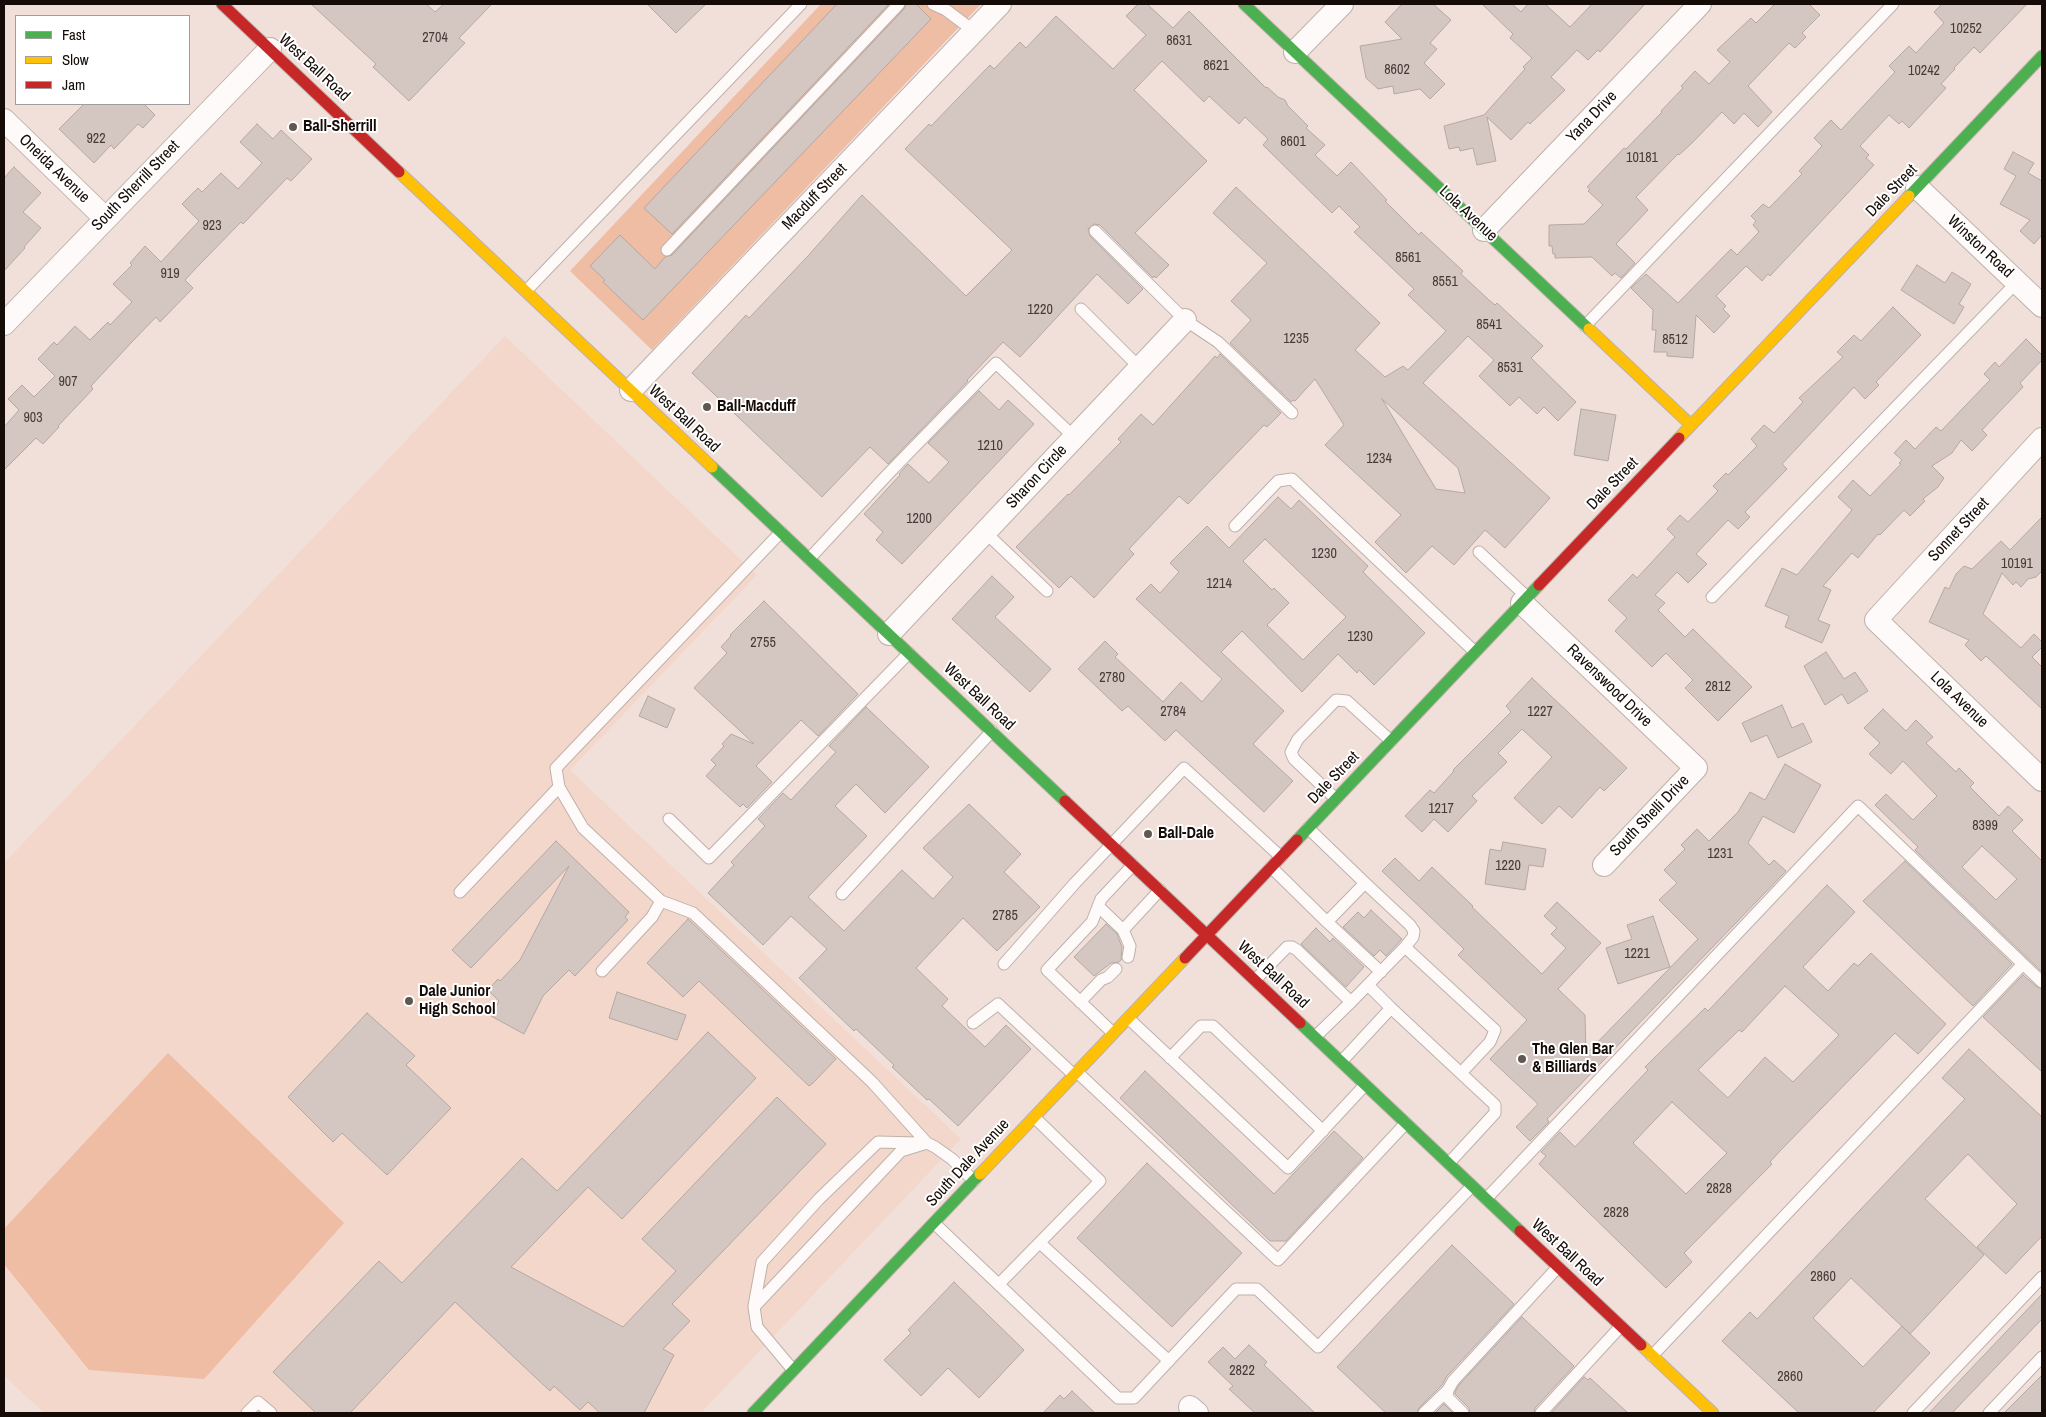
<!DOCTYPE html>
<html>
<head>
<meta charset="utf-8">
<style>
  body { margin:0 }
  #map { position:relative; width:2046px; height:1417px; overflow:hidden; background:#f1e0d9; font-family:"Archivo Narrow",sans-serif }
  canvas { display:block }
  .frame { position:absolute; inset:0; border:5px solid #150b07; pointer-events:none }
  .legend { position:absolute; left:15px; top:15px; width:175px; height:90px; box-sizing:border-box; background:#fff; border:1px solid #a19d9c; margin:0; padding:6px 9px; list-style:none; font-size:15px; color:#150b07 }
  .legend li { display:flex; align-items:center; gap:10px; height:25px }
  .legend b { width:25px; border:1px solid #a19d9c }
</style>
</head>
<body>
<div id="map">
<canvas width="2046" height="1417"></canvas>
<div class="frame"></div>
<ul class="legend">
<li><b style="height:6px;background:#4caf50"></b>Fast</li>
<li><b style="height:6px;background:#ffc107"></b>Slow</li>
<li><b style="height:6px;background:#c62828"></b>Jam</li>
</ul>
</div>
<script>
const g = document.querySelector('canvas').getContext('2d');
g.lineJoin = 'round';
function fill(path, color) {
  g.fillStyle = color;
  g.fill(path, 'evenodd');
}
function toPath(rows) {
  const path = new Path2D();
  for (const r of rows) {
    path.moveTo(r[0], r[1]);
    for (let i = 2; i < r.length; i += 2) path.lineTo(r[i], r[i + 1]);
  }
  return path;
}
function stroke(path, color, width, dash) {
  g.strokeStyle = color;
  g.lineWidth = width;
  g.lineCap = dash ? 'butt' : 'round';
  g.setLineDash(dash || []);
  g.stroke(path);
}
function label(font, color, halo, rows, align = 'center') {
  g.font = font + ' "Archivo Narrow",sans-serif';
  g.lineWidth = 4;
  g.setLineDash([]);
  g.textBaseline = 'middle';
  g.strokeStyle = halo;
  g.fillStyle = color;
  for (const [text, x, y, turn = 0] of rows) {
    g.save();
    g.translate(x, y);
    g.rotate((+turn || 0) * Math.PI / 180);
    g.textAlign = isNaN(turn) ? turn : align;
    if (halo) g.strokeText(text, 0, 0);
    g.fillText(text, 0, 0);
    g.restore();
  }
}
fill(toPath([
  [505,336,757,575,570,770,961,1139,701,1413,44,1413,4,1376,4,863]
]), '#f4d7cb');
fill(toPath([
  [821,4,981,4,652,350,570,271],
  [168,1053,344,1223,204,1379,89,1370,4,1264,4,1229]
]), '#efbca4');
const building = toPath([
  [311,4,426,4,435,12,444,4,492,4,459,38,465,43,409,101,373,67,376,64,311,4],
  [647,4,706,4,676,33,647,4],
  [837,4,889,4,672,234,644,208,837,4],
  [906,4,916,4,931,19,643,320,603,282,605,280,590,266,620,235,655,269,665,257,672,255,904,9,906,4],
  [1138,4,1147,4,1173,28,1189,11,1266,88,1267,87,1278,97,1285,100,1288,106,1308,126,1306,128,1325,145,1315,155,1337,176,1351,162,1387,200,1385,201,1419,235,1421,232,1463,271,1461,274,1489,300,1495,305,1497,303,1543,346,1531,358,1576,402,1558,421,1544,407,1537,414,1519,397,1510,406,1479,376,1494,360,1468,336,1423,383,1550,498,1505,548,1485,530,1454,565,1432,546,1406,573,1375,542,1401,515,1325,445,1344,425,1315,379,1295,401,1293,400,1291,402,1230,343,1251,320,1231,301,1267,263,1213,213,1236,187,1380,323,1355,350,1385,377,1403,366,1408,370,1446,331,1408,295,1414,289,1354,232,1360,227,1339,206,1332,213,1263,145,1268,139,1245,117,1239,124,1209,96,1204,102,1162,61,1134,90,1207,161,1135,233,1169,265,1156,278,1154,276,1153,278,1100,225,1094,224,1088,229,1090,236,1143,289,1128,304,1097,274,1020,357,1003,342,967,380,968,381,888,464,870,447,822,497,692,373,746,315,749,318,807,257,862,195,966,296,1012,250,905,149,929,124,931,126,990,65,994,69,1020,42,1026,48,1056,16,1113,69,1146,35,1126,16,1138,4],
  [1382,399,1458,468,1465,493,1436,489,1382,399],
  [1402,4,1433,4,1451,20,1430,43,1437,49,1424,63,1445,84,1430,99,1420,89,1394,94,1393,86,1378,89,1366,78,1360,46,1402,39,1385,22,1402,4],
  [1482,4,1512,4,1521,12,1528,4,1545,4,1570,27,1592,4,1645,4,1600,52,1598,50,1588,60,1577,50,1551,77,1565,90,1530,124,1528,122,1511,140,1487,117,1496,161,1477,165,1473,148,1460,151,1459,147,1449,149,1444,126,1484,115,1525,69,1523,67,1532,58,1510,38,1513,34,1482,4],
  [1775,4,1809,4,1820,15,1802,33,1806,37,1795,48,1789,43,1748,86,1772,112,1758,127,1744,113,1734,124,1722,112,1693,142,1679,155,1678,154,1636,197,1648,210,1616,244,1635,263,1621,278,1615,273,1612,276,1592,257,1555,258,1555,254,1553,254,1552,246,1549,246,1549,225,1584,224,1603,205,1588,191,1590,189,1587,187,1624,148,1626,149,1662,112,1661,111,1683,88,1681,86,1695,71,1709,84,1730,62,1717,50,1751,18,1756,23,1775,4],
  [1942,4,2027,4,1980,53,1974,47,1954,68,1955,69,1941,84,1946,88,1909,128,1902,121,1899,124,1889,115,1860,146,1869,155,1866,158,1874,165,1770,276,1768,274,1762,281,1746,266,1716,296,1726,306,1723,309,1730,316,1714,333,1696,315,1693,358,1667,356,1667,352,1654,352,1656,330,1652,330,1653,310,1631,288,1646,274,1678,303,1731,249,1737,255,1759,232,1753,225,1756,221,1751,216,1763,204,1769,208,1802,174,1799,171,1822,146,1814,138,1831,120,1841,130,1895,72,1889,66,1909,46,1916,53,1944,23,1934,12,1942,4],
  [84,104,144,104,155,115,143,128,138,124,114,149,111,145,94,163,59,129,84,104],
  [257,124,273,139,281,130,312,159,291,181,287,178,243,224,241,222,199,265,185,280,193,288,160,322,156,317,130,344,91,386,93,389,58,426,59,427,43,444,36,438,4,470,4,427,19,410,8,399,22,385,34,397,55,376,38,359,54,342,57,345,75,326,90,340,108,322,110,325,132,302,113,284,132,265,130,263,145,246,161,262,199,221,182,204,198,188,202,192,221,173,238,189,262,163,240,142,257,124],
  [2013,152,2034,163,2028,173,2042,181,2042,235,2034,244,2020,231,2030,220,2000,204,2016,176,2004,169,2013,152],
  [14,167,41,193,23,212,41,228,24,247,25,248,4,271,4,178,14,167],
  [1917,265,1945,283,1952,272,1971,284,1959,304,1964,307,1954,324,1901,290,1917,265],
  [1893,307,1921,335,1876,382,1879,385,1865,399,1854,387,1782,464,1787,469,1745,512,1750,517,1738,529,1728,520,1696,554,1707,564,1688,583,1677,572,1655,595,1665,603,1658,610,1685,637,1693,629,1752,687,1718,721,1685,688,1693,680,1666,653,1652,667,1615,631,1627,618,1608,600,1633,574,1637,578,1675,537,1667,529,1680,515,1688,522,1718,491,1713,486,1726,473,1728,475,1757,446,1751,439,1764,425,1774,433,1803,402,1799,398,1843,357,1837,352,1854,335,1861,341,1893,307],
  [2026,339,2042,355,2042,360,2020,383,2023,387,1982,430,1987,435,1972,451,1961,440,1952,453,1932,466,1944,478,1938,487,1923,499,1925,501,1910,516,1904,510,1880,535,1878,534,1858,558,1852,553,1823,586,1831,590,1818,620,1830,625,1822,643,1785,627,1789,616,1765,606,1782,568,1797,575,1852,510,1838,497,1853,480,1870,496,1901,464,1899,463,1902,460,1894,453,1906,440,1915,449,1936,427,1941,431,1990,380,1984,374,1995,362,1999,367,2026,339],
  [1220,354,1281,413,1267,427,1264,425,1188,504,1179,496,1129,549,1134,554,1094,598,1071,576,1059,588,1016,547,1068,494,1069,495,1121,442,1118,439,1141,414,1153,425,1215,356,1217,358,1220,354],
  [979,391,999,410,1008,400,1034,424,902,564,876,540,883,532,864,514,900,475,899,474,908,464,929,483,949,462,928,443,979,391],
  [1581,409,1616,415,1608,461,1574,455,1581,409],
  [1278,497,1291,509,1299,500,1368,566,1363,572,1425,633,1374,685,1359,670,1357,673,1338,654,1302,692,1242,631,1221,652,1284,711,1253,744,1293,781,1264,812,1176,730,1165,741,1128,706,1122,711,1078,669,1105,641,1118,654,1115,657,1163,702,1181,682,1202,702,1222,679,1136,599,1151,584,1160,593,1179,572,1170,563,1207,526,1229,548,1278,497],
  [1265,539,1346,617,1303,660,1267,625,1289,603,1274,588,1272,590,1243,561,1265,539],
  [2042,517,2042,571,2036,577,2028,579,2021,587,2016,582,2013,585,2002,573,1983,614,2021,648,2034,634,2042,642,2042,647,2032,657,2042,667,2042,709,1986,656,1981,661,1965,645,1969,640,1929,622,1945,587,1949,589,1956,574,1964,566,1972,569,2001,541,2010,550,2042,517],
  [992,576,1014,597,995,617,1051,669,1030,692,952,619,992,576],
  [764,601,858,694,818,736,801,720,756,766,772,782,747,808,743,804,740,807,706,776,716,765,711,760,724,746,722,744,731,734,754,744,694,688,727,653,721,647,731,636,730,635,764,601],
  [1826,652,1844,679,1855,672,1868,691,1848,704,1842,694,1825,705,1804,666,1826,652],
  [1532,678,1627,768,1604,791,1600,787,1572,818,1559,806,1542,824,1514,798,1552,757,1522,729,1498,753,1507,762,1472,796,1477,801,1448,832,1434,819,1422,832,1405,816,1430,790,1434,793,1454,771,1453,770,1511,712,1506,706,1532,678],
  [648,696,675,709,667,728,639,716,648,696],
  [1782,705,1792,728,1803,723,1812,742,1778,758,1767,735,1751,742,1742,723,1782,705],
  [866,707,929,767,885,813,856,784,835,806,867,836,808,897,844,931,902,870,933,899,953,877,923,848,969,804,1021,854,1004,872,1040,907,997,951,963,918,916,968,948,999,942,1006,985,1047,1006,1025,1031,1049,958,1126,929,1099,927,1100,892,1067,894,1065,856,1029,854,1031,799,978,827,949,791,916,763,945,708,893,734,865,731,862,765,826,758,819,783,793,791,800,836,752,829,746,866,707],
  [1883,709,1906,731,1916,720,1933,737,1926,743,1956,772,1959,768,1974,783,1970,787,1999,816,2008,806,2023,820,2012,831,2042,861,2042,972,1915,850,1918,847,1875,805,1886,794,1913,820,1937,796,1903,761,1891,774,1869,754,1880,743,1864,728,1883,709],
  [1982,846,2017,879,1996,900,1962,867,1982,846],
  [1785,764,1821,785,1794,833,1763,816,1748,843,1769,865,1774,860,1786,871,1547,1119,1549,1122,1530,1141,1516,1127,1538,1104,1490,1059,1527,1020,1458,955,1464,949,1382,871,1395,858,1419,881,1432,867,1473,906,1472,907,1542,974,1566,948,1551,934,1557,928,1544,916,1557,902,1601,943,1558,989,1585,1015,1586,1054,1698,939,1659,900,1677,883,1664,870,1685,849,1681,845,1697,829,1709,841,1738,812,1750,792,1765,800,1785,764],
  [556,841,629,912,625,917,628,920,575,976,569,970,543,996,524,1034,491,1016,499,1001,488,990,498,979,500,981,520,960,569,866,471,968,452,950,556,841],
  [1503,842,1546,849,1543,867,1529,865,1525,890,1485,884,1490,849,1501,851,1503,842],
  [1905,861,2012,964,1973,1006,1863,901,1905,861],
  [1827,885,1855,912,1803,967,1828,991,1854,963,1858,966,1871,953,1946,1024,1918,1054,1895,1033,1780,1151,1770,1162,1772,1164,1684,1253,1692,1262,1666,1288,1539,1164,1546,1156,1541,1152,1560,1132,1575,1147,1648,1070,1645,1067,1705,1008,1708,1011,1827,885],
  [1785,986,1839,1035,1793,1082,1765,1057,1728,1098,1698,1070,1739,1030,1742,1032,1785,986],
  [1672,1102,1727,1153,1686,1194,1633,1143,1672,1102],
  [1371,910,1402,939,1386,956,1380,950,1374,956,1343,927,1358,912,1364,918,1371,910],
  [1653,916,1670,967,1618,984,1606,948,1632,939,1627,925,1653,916],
  [688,919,836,1059,813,1083,809,1086,699,981,683,997,647,963,688,919],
  [1106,924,1117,934,1122,947,1121,960,1119,962,1111,963,1094,976,1074,957,1106,924],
  [1316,928,1330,942,1333,938,1364,967,1346,987,1301,944,1316,928],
  [2023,975,2037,987,2042,989,2042,1072,1983,1017,2023,975],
  [617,992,686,1015,677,1040,609,1018,617,992],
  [367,1013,415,1056,406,1065,451,1108,387,1175,342,1133,333,1142,288,1097,367,1013],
  [708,1032,756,1078,622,1219,588,1187,511,1267,623,1327,676,1271,642,1239,777,1097,826,1144,672,1304,690,1321,663,1349,674,1355,644,1413,600,1413,588,1402,580,1410,554,1386,550,1391,455,1302,350,1413,316,1413,273,1372,379,1261,402,1283,522,1158,557,1191,708,1032],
  [1969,1049,2042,1117,2042,1236,2006,1274,1977,1247,2017,1204,1968,1154,1925,1199,1984,1255,1910,1334,1851,1278,1813,1318,1863,1367,1902,1326,1930,1353,1873,1413,1799,1413,1722,1341,1750,1312,1757,1319,1965,1099,1942,1078,1969,1049],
  [1145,1071,1274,1194,1334,1131,1363,1158,1286,1241,1270,1241,1120,1098,1145,1071],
  [1147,1163,1242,1253,1172,1327,1077,1238,1147,1163],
  [1452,1245,1514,1304,1447,1376,1442,1385,1419,1408,1417,1413,1386,1413,1337,1367,1452,1245],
  [954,1282,1024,1350,979,1398,948,1368,921,1396,884,1360,911,1333,908,1330,954,1282],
  [2042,1294,2042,1319,1952,1413,1929,1413,2042,1294],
  [1522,1317,1574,1366,1535,1408,1534,1413,1470,1413,1469,1408,1455,1394,1455,1392,1459,1385,1522,1317],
  [1249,1345,1267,1362,1264,1365,1315,1413,1255,1413,1229,1389,1233,1386,1208,1362,1223,1347,1235,1359,1249,1345],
  [2042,1375,2042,1413,2004,1413,2042,1375],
  [1584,1377,1588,1380,1590,1378,1628,1413,1551,1413,1584,1377],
  [1072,1391,1095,1413,1043,1413,1060,1395,1064,1399,1072,1391],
  [1444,1404,1453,1413,1435,1413,1444,1404]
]);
fill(building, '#d4c7c1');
stroke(building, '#b4a8a3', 1);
const lane = toPath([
  [933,4,946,10,974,31],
  [1095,231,1185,320,1218,342,1292,413],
  [667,250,899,4],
  [526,291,801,4],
  [1081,309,1140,368],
  [1585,326,1893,4],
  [1235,526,1278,481,1292,479,1475,652],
  [985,532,1047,591],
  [1479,552,1528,598],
  [809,559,888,474,996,363,1074,437],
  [1712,597,2017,282],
  [1336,799,1294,759,1291,752,1298,739,1336,700,1347,701,1391,741],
  [669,819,709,858,909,653],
  [1271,867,1327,922,1365,883,1308,828],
  [1365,883,1410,925,1414,931,1413,937,1405,947,1495,1030,1490,1042,1461,1073],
  [460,892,559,787],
  [842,894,992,731],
  [661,901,693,913,872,1082,927,1143],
  [1098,906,1123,930,1130,946,1128,957],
  [1327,922,1381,972],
  [1123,930,1160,890],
  [1004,964,1075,883,1184,768,1281,857],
  [602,971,652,917,661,901,583,828,559,787,556,768,781,532],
  [1255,980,1287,947,1292,947,1297,950,1351,1002,1316,1036],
  [1368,985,1391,1008],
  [1080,1002,1101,980,1108,977,1116,969],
  [1351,1002,1405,947],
  [1128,1018,1288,1168,1365,1085],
  [973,1023,998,1004,1074,1075],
  [1113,1033,1047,970,1092,922,1101,899,1133,865],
  [1170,1058,1201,1026,1213,1026,1323,1131],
  [1341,1062,1391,1008,1495,1105,1495,1113,1449,1163],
  [1077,1072,1278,1260,1406,1123],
  [1486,1199,1858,806,2023,964],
  [934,1223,1118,1398,1134,1398,1236,1289,1257,1289,1318,1347,1472,1186],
  [1040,1243,1169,1361],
  [999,1284,1100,1181,1034,1117],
  [754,1306,762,1262,819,1199,878,1142,918,1143],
  [1652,1356,2023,964,2042,982],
  [793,1370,757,1327,754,1307,901,1151,927,1143,935,1147,952,1159,974,1181],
  [247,1413,258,1402,271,1413],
  [1424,1413,1448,1390],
  [1463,1413,1447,1397,1448,1390,1453,1381,1558,1267],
  [1541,1413,1621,1326],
  [1913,1413,2042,1277],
  [1989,1413,2042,1357]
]);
const street = toPath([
  [1295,52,1342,4],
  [4,120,105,218],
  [1917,187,2042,306],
  [1484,230,1700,4],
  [4,324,270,49],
  [631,390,1000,4],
  [2042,439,1876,620,2042,780],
  [1522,603,1696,768,1604,865],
  [889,634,1185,320],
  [1190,1407,1197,1413]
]);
const fast = toPath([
  [1244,4,1589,329],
  [1909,196,2042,56],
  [712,467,1065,801],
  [1297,840,1539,585],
  [1300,1023,1520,1231],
  [753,1413,980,1174]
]);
const slow = toPath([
  [399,172,712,467],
  [1589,329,1691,425],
  [1679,438,1909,196],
  [980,1174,1185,958],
  [1641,1345,1713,1413]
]);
const jam = toPath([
  [222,4,399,172],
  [1539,585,1679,438],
  [1065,801,1300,1023],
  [1185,958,1297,840],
  [1520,1231,1641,1345]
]);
stroke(lane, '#beb1ab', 13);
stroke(street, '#beb1ab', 24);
stroke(fast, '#beb1ab', 13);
stroke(slow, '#beb1ab', 13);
stroke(jam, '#beb1ab', 13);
stroke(lane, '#fdfaf9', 11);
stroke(street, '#fdfaf9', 22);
stroke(fast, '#4caf50', 11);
stroke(slow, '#ffc107', 11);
stroke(jam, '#c62828', 11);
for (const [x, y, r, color] of [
  [293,127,5,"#625650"],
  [707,407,5,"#625650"],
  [1148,834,5,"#625650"],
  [409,1001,5,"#625650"],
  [1522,1059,5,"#625650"]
]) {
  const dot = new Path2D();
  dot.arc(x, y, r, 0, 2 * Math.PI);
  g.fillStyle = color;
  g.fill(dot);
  stroke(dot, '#fff', 2);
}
label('14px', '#453a36', null, [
  ["10252",1966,29],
  ["2704",435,38],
  ["8631",1179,41],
  ["8621",1216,66],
  ["8602",1397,70],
  ["10242",1924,71],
  ["922",96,139],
  ["8601",1293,142],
  ["10181",1642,158],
  ["923",212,226],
  ["8561",1408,258],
  ["919",170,274],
  ["8551",1445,282],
  ["1220",1040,310],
  ["8541",1489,325],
  ["1235",1296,339],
  ["8512",1675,340],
  ["8531",1510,368],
  ["907",68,382],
  ["903",33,418],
  ["1210",990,446],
  ["1234",1379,459],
  ["1200",919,519],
  ["1230",1324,554],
  ["10191",2017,564],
  ["1214",1219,584],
  ["1230",1360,637],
  ["2755",763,643],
  ["2780",1112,678],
  ["2812",1718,687],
  ["2784",1173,712],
  ["1227",1540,712],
  ["1217",1441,809],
  ["8399",1985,826],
  ["1231",1720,854],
  ["1220",1508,866],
  ["2785",1005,916],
  ["1221",1637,954],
  ["2828",1719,1189],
  ["2828",1616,1213],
  ["2860",1823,1277],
  ["2822",1242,1371],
  ["2860",1790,1377]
]);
label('16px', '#150b07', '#fff', [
  ["West Ball Road",314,68,43],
  ["Yana Drive",1592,117,-46],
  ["Oneida Avenue",54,169,44],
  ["South Sherrill Street",136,186,-46],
  ["Dale Street",1892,191,-46],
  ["Macduff Street",815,197,-46],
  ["Lola Avenue",1468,214,43],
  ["Winston Road",1980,247,43],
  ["West Ball Road",684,419,43],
  ["Sharon Circle",1037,477,-47],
  ["Dale Street",1613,484,-46],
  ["Sonnet Street",1959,530,-47],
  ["Ravenswood Drive",1609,686,44],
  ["West Ball Road",979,697,43],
  ["Lola Avenue",1959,700,44],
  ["Dale Street",1334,778,-46],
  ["South Shelli Drive",1650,816,-46],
  ["West Ball Road",1273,975,43],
  ["South Dale Avenue",968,1163,-47],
  ["West Ball Road",1567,1253,43]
]);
label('bold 16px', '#150b07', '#fff', [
  ["Ball-Sherrill",303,127],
  ["Ball-Macduff",717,407],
  ["Ball-Dale",1158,834],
  ["Dale Junior",419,992],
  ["High School",419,1010],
  ["The Glen Bar",1532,1050],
  ["& Billiards",1532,1068]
], 'left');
</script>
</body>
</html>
